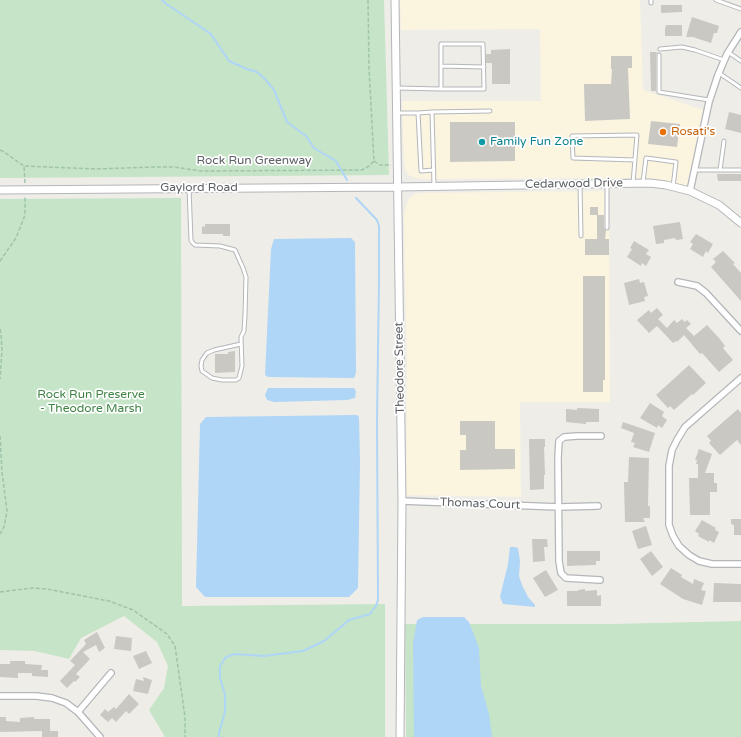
<!DOCTYPE html>
<html>
<head>
<meta charset="utf-8">
<style>
  body { margin:0 }
  canvas { display:block; background:#efede7 }
</style>
</head>
<body>
<canvas width="741" height="737"></canvas>
<script>
const g = document.querySelector('canvas').getContext('2d');
g.lineJoin = 'round';
function fill(path, color) {
  g.fillStyle = color;
  g.fill(path, 'evenodd');
}
function toPath(rows) {
  const path = new Path2D();
  for (const r of rows) {
    path.moveTo(r[0], r[1]);
    for (let i = 2; i < r.length; i += 2) path.lineTo(r[i], r[i + 1]);
  }
  return path;
}
function stroke(path, color, width, dash) {
  g.strokeStyle = color;
  g.lineWidth = width;
  g.lineCap = dash ? 'butt' : 'round';
  g.setLineDash(dash || []);
  g.stroke(path);
}
function label(font, color, halo, rows, align = 'center') {
  g.font = font + ' "Varela Round",sans-serif';
  g.lineWidth = 3.5;
  g.setLineDash([]);
  g.textBaseline = 'middle';
  g.strokeStyle = halo;
  g.fillStyle = color;
  for (const [text, x, y, turn = 0] of rows) {
    g.save();
    g.translate(x, y);
    g.rotate((+turn || 0) * Math.PI / 180);
    g.textAlign = isNaN(turn) ? turn : align;
    if (halo) g.strokeText(text, 0, 0);
    g.fillText(text, 0, 0);
    g.restore();
  }
}
fill(toPath([
  [400,0,640,0,643,90,703,110,687,187,663,180,639,178,426,179,415,178,409,175,405,169,404,159,402,101,541,101,540,29,401,30],
  [609,191,610,402,520,402,521,497,406,495,407,362,405,285,404,215,406,206,408,200,414,194,422,193]
]), '#fbf5e0');
fill(toPath([
  [0,0,384,0,389,175,0,178],
  [181,198,182,606,385,604,385,737,165,737,149,710,164,688,168,666,157,642,124,616,81,638,69,659,35,651,0,650,0,199],
  [741,621,741,737,406,737,405,624,612,624]
]), '#c6e4c7');
fill(toPath([
  [351,238,355,242,356,373,354,378,268,377,265,375,271,249,274,239],
  [268,388,354,388,356,391,355,398,347,400,274,402,267,400,265,395],
  [357,415,359,417,360,462,358,588,349,597,205,597,196,587,200,424,206,417],
  [510,547,514,547,518,548,520,561,519,576,522,585,528,597,535,605,535,607,503,604,500,597,508,564],
  [423,617,464,617,469,622,479,648,481,686,489,714,492,737,414,737,413,643,417,620]
]), '#afd5f7');
stroke(toPath([
  [162,0,165,3,211,34,229,61,247,69,257,72,264,78,274,90,287,122,306,136,314,148,336,161,347,180],
  [219,737,219,733,225,712,225,695,220,678,220,666,226,657,235,654,264,656,303,651,324,641,349,620,370,614,376,606,378,600,377,420,379,280,379,226,377,220,356,198]
]), '#afd5f7', 2);
fill(toPath([
  [661,5,682,5,682,12,661,13],
  [692,17,719,26,717,33,714,33,711,43,693,37,686,37],
  [666,25,682,25,682,36,665,36,665,29],
  [510,49,510,84,492,84,492,63,486,63,486,54,491,54,491,50],
  [650,52,657,52,656,55,656,91,651,91],
  [611,56,632,56,632,68,628,68,630,119,585,121,584,84,611,84,612,69,611,69],
  [729,112,741,115,741,133,725,129],
  [651,121,680,124,677,147,648,144],
  [450,122,515,122,515,161,450,162],
  [717,174,741,174,741,181,718,181],
  [590,207,598,207,598,215,604,215,604,228,606,231,605,239,609,239,609,255,585,255,585,239,597,239,597,215,590,215],
  [680,222,683,239,676,240,675,238,664,240,664,243,656,244,653,226],
  [205,224,230,224,230,236,223,236,223,234,202,234,202,226,205,227],
  [696,234,713,244,708,253,706,251,703,257,690,249,693,244,690,242],
  [634,241,649,250,646,254,651,257,646,266,642,263,641,266,627,257,632,249,630,248],
  [723,251,735,263,733,264,741,273,741,301,711,267,716,262,713,259],
  [583,276,605,276,605,380,603,380,603,392,583,392],
  [639,279,640,283,644,282,648,296,644,297,645,301,629,305,624,283],
  [657,308,663,315,658,319,667,328,674,320,677,323,682,319,685,322,687,320,691,324,686,328,694,336,707,325,719,338,725,346,723,348,733,360,719,372,702,353,700,354,684,335,677,342,676,341,673,343,657,326,649,333,637,320,649,310,651,313],
  [235,351,235,372,215,373,215,354,228,354,228,352],
  [689,365,706,383,693,395,692,394,674,410,670,406,668,408,656,395],
  [650,403,664,412,662,416,667,420,662,428,658,425,657,428,640,418],
  [577,408,599,409,599,422,586,422,586,424,566,422,566,409,577,410],
  [738,409,741,413,741,445,737,440,720,455,709,443,711,441,707,436],
  [460,421,495,421,495,449,515,449,515,469,460,470,460,450,466,450,466,435,460,435],
  [623,422,655,433,649,452,633,447,635,443,631,442,634,433,621,428],
  [529,439,545,439,545,447,544,447,545,475,544,475,544,489,530,490],
  [699,449,712,454,705,473,714,473,714,483,717,483,717,492,710,492,710,515,690,515,689,478,698,478,698,464,696,464,697,460,695,460],
  [629,457,649,458,648,506,650,506,650,518,643,518,645,522,625,522,624,482,628,482],
  [731,519,741,519,741,535,734,535,734,525,731,524],
  [702,520,716,528,715,530,719,532,714,543,709,540,709,542,698,536,699,534,695,531],
  [646,526,652,545,638,549,632,531],
  [532,539,547,539,548,547,544,547,545,561,533,562],
  [567,551,600,551,600,561,596,561,596,565,567,566],
  [651,551,663,567,652,576,640,559],
  [671,568,682,575,681,577,693,584,694,579,704,583,701,590,706,591,702,605,683,599,660,584],
  [546,570,558,590,545,597,533,578],
  [714,583,741,584,741,602,713,602],
  [585,589,585,591,597,590,597,596,601,595,601,606,567,606,567,591,578,591,578,590],
  [97,632,105,648,99,652,96,645,83,652,90,659,76,674,80,677,75,682,74,681,67,688,60,681,75,665,70,661,86,644,84,640],
  [116,636,132,638,131,651,114,649],
  [146,651,152,663,139,669,133,656],
  [10,661,25,661,25,664,42,665,41,670,48,670,48,677,32,676,32,673,18,673,18,678,0,677,0,664,10,664],
  [143,677,152,680,148,694,133,691,136,679,144,681],
  [129,694,139,704,129,714,126,711,116,722,112,718,108,722,100,715,105,709,108,712,114,707,116,709],
  [0,717,6,717,6,721,20,722,20,718,34,717,34,719,50,719,50,731,58,731,58,737,42,737,42,731,0,732]
]), '#cac8c3');
const service = toPath([
  [651,0,651,3],
  [716,0,741,9],
  [660,49,682,47,695,50,724,60],
  [728,52,741,61],
  [659,55,659,92,709,100],
  [441,66,484,67],
  [719,73,741,88],
  [397,88,441,89,484,89,483,44,441,44,441,89],
  [432,112,418,113,421,171,434,170],
  [396,113,418,113],
  [695,170,741,170],
  [720,170,724,141],
  [643,182,646,158,676,162,673,187],
  [633,183,637,135,572,136,573,158,635,160],
  [580,184,581,236],
  [607,184,607,228],
  [434,186,432,112,490,111],
  [189,188,191,240,192,242,195,245,220,246,235,250,243,268,246,277,245,315,244,331,241,337,242,366,239,378,236,380,222,380,212,378,202,371,201,366,202,360,207,353,214,350,241,344]
]);
const minor = toPath([
  [690,191,709,102,718,75,727,54,741,32],
  [678,282,697,286,706,293,741,331],
  [741,378,685,427,677,440,672,450,669,466,669,525,673,536,679,546,689,555,699,561,712,564,741,564],
  [402,501,559,507,598,506],
  [600,580,566,578,561,573,559,561,558,458,559,441,564,437,577,436,601,436],
  [0,696,36,696,52,698,66,703,78,712,100,737],
  [78,712,111,673]
]);
const tertiary = toPath([
  [395,0,402,501,400,737],
  [0,190,397,187,650,183,666,185,690,191,719,205,741,223]
]);
stroke(service, '#b4b6ba', 5);
stroke(minor, '#b4b6ba', 8);
stroke(tertiary, '#b4b6ba', 9);
stroke(toPath([
  [0,150,4,152,24,166],
  [374,161,380,165,391,165],
  [25,183,24,166,97,169,154,167,174,167,201,171,362,170,369,166,374,161,369,68,368,0],
  [0,261,16,238,25,215,25,197],
  [0,329,1,334,2,350,0,379],
  [0,436,2,472,7,511,4,527,0,534],
  [0,592,33,588,47,589,109,601,133,610,167,634,175,646,185,717,185,737]
]), '#9fc4ac', 1.5, [4, 2]);
stroke(service, '#fff', 3);
stroke(minor, '#fff', 5.5);
stroke(tertiary, '#fff', 7);
for (const [x, y, r, color] of [
  [663,132,4,"#e8710a"],
  [482,142,4,"#0f9aa8"]
]) {
  const dot = new Path2D();
  dot.arc(x, y, r, 0, 2 * Math.PI);
  g.fillStyle = color;
  g.fill(dot);
  stroke(dot, '#fff', 1.5);
}
label('12px', '#c56008', '#fff', [
  ["Rosati's",671,132]
], 'left');
label('12px', '#0d838f', '#fff', [
  ["Family Fun Zone",490,142]
], 'left');
label('12px', '#5e6165', '#fff', [
  ["Rock Run Greenway",254,161],
  ["Cedarwood Drive",574,184,-1],
  ["Gaylord Road",199,188],
  ["Theodore Street",400,368,-91],
  ["Thomas Court",480,504,2]
]);
label('12px', '#3f8345', '#fff', [
  ["Rock Run Preserve",91,395],
  ["- Theodore Marsh",91,409]
]);
</script>
</body>
</html>
